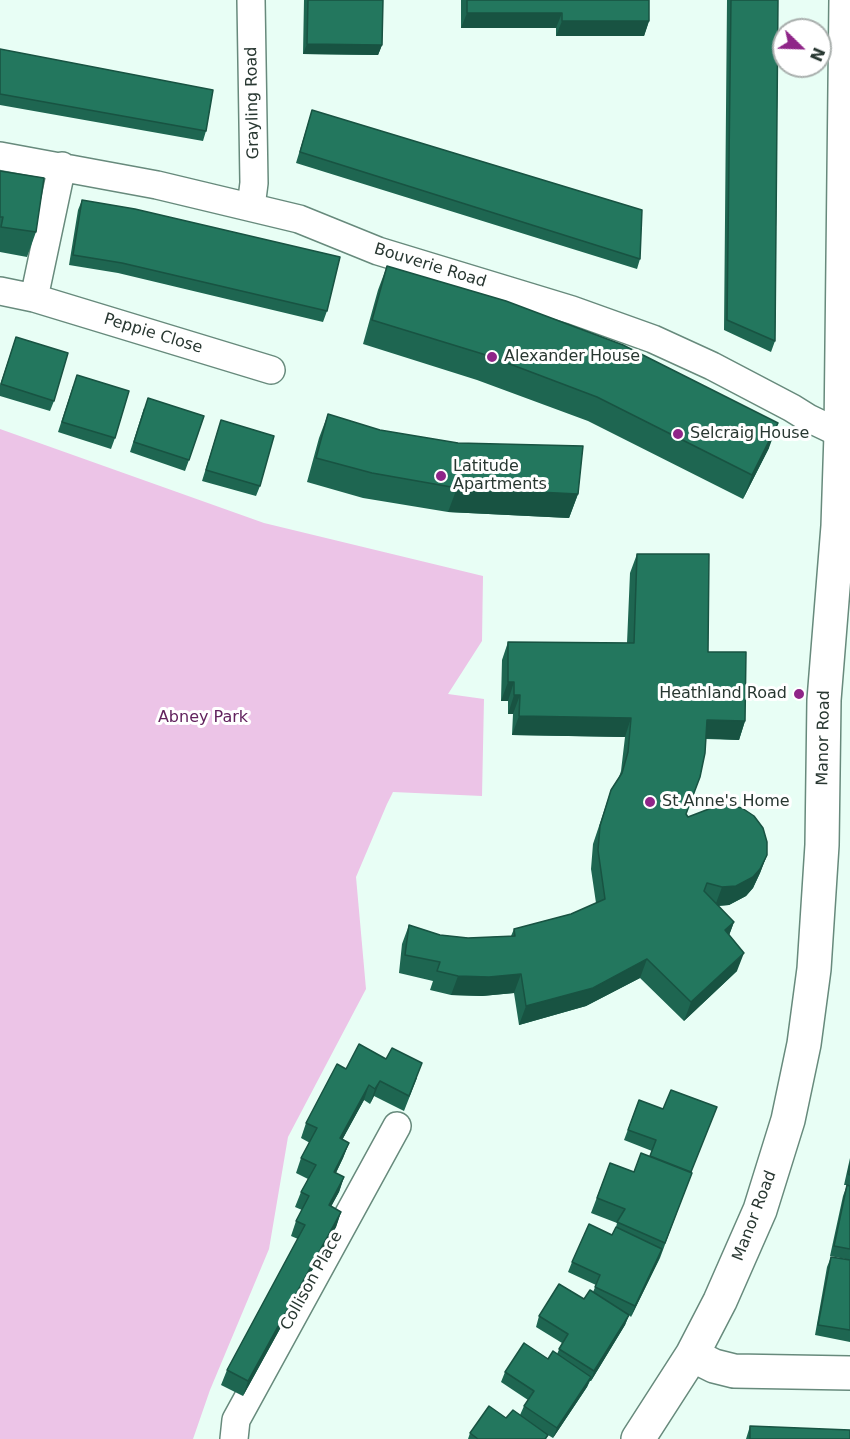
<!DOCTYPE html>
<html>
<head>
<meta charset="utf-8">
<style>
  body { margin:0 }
  #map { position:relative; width:850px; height:1439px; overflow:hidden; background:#e8fef5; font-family:"DejaVu Sans",sans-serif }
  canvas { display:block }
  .north { position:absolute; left:772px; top:18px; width:60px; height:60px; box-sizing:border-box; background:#fff; border:2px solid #a9afad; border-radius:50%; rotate:113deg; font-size:16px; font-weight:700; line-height:24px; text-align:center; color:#283731 }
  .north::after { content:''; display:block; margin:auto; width:21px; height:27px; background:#8f2588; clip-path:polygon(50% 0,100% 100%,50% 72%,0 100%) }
</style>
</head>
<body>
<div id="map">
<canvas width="850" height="1439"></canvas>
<div class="north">N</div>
</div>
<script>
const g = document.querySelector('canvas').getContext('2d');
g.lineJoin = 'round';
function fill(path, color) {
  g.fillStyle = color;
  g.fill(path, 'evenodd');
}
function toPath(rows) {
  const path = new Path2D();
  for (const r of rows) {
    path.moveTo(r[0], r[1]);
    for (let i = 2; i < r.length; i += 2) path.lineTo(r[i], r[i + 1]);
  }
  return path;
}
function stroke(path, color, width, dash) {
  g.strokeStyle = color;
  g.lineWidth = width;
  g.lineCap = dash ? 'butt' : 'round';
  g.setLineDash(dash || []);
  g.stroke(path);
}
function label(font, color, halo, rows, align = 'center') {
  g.font = font + ' "DejaVu Sans",sans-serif';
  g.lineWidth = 6;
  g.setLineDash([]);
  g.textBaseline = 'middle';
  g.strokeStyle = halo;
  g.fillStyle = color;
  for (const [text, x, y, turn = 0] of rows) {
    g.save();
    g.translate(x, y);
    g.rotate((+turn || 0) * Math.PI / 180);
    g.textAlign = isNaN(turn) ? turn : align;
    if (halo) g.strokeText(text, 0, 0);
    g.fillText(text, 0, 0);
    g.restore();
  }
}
fill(toPath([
  [0,429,264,523,483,576,482,641,448,694,484,699,482,796,393,792,387,804,356,877,366,989,288,1137,269,1249,210,1390,193,1439,0,1439]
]), '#ecc4e7');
const street = toPath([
  [0,156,157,185,299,219,378,251,572,310,653,339,712,366,792,408,808,418,850,438],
  [251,207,254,183,251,0],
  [0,291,34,298,271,370],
  [34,298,62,166],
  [234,1439,236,1420,397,1126]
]);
const secondary = toPath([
  [692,1355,714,1366,734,1371,850,1373],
  [638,1439,692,1355,720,1301,760,1210,788,1120,804,1044,814,969,822,845,824,700,838,526,841,434,846,0]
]);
stroke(street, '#678a7c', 30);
stroke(secondary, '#678a7c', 36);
stroke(street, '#fff', 27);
stroke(secondary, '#fff', 33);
fill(toPath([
  [304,0,383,0,382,45,378,55,303,54],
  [461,0,649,0,649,21,644,36,556,36,556,28,461,28],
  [727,0,778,0,775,341,771,352,724,330],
  [0,49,206,131,203,141,0,105],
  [312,110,640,259,637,269,296,163],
  [0,171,36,232,27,257,0,252],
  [82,200,327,311,323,322,118,273,69,265,78,210],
  [387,266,769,448,743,499,588,421,477,380,363,344,378,290],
  [16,337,54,401,50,411,0,396,0,385],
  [73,386,115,438,111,449,58,432],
  [144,408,189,460,185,471,130,452],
  [328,414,578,494,569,518,448,512,363,498,307,482,319,438],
  [221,420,260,486,256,496,202,481],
  [637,554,708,652,745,721,739,740,706,739,686,814,688,817,767,855,760,873,753,888,746,896,729,905,718,906,734,922,729,935,737,971,684,1021,640,978,586,1006,519,1025,514,993,482,996,451,995,430,990,433,981,399,973,402,944,409,925,440,935,468,938,511,936,514,929,571,914,596,903,591,869,593,844,611,790,619,777,621,771,625,737,512,735,513,714,508,714,508,701,501,701,502,660,508,642,627,643,630,573],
  [346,1069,417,1078,404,1111,374,1096,370,1104,364,1100,342,1140,349,1143,343,1158,336,1173,344,1177,339,1192,331,1206,341,1212,336,1227,243,1396,221,1385,227,1370,298,1239,291,1236,296,1221,302,1210,295,1207,301,1192,308,1179,296,1173,301,1158,310,1143,301,1138,306,1123],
  [639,1100,692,1172,660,1258,631,1317,629,1315,625,1325,591,1381,590,1381,587,1387,553,1438,548,1435,546,1439,468,1439,470,1433,506,1418,520,1415,524,1406,528,1400,501,1382,505,1372,548,1359,557,1354,562,1343,536,1327,539,1316,584,1299,593,1292,596,1285,568,1272,572,1262,612,1235,616,1227,617,1223,591,1213,610,1163,634,1172,650,1156,652,1151,624,1140],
  [850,1158,850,1342,815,1335,827,1267,831,1257,850,1260,830,1256,843,1196,847,1185,844,1185],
  [750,1426,850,1439,746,1439]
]), '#1e6651');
fill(toPath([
  [467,13,562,13,556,28,461,28],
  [562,21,649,21,644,36,556,36],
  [307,44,382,45,378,55,303,54],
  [778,423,769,448,743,499,752,475],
  [457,488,578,494,569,518,448,512],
  [508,682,514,682,508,701,501,701],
  [514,695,520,695,513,714,508,714],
  [519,716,631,718,625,737,512,735],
  [707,720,745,721,739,740,701,738],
  [767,855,760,873,753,888,746,896,729,905,715,906,722,887],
  [734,922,727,941,725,930],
  [744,953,737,971,684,1021,691,1002],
  [647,959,640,978,586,1006,519,1025,526,1006],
  [521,974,514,993,482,996,451,995,458,976],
  [380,1081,374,1096,370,1104,375,1089],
  [369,1085,364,1100,335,1153,340,1138],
  [349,1143,343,1158,329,1187,334,1172],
  [344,1177,339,1192,324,1220,329,1205],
  [341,1212,336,1227,243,1396,248,1381],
  [662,1249,659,1259,631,1317,635,1306],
  [629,1315,625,1325,591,1381,594,1371],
  [591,1377,587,1387,553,1438,557,1428]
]), '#185342');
const building = toPath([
  [308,0,383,0,382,45,307,44,308,0],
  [467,0,649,0,649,21,562,21,562,13,467,13,467,0],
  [731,0,778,0,775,341,727,320,731,0],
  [0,49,213,90,206,131,0,94,0,49],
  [312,110,642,210,640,259,300,152,312,110],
  [0,171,44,178,36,232,1,227,3,217,0,217,0,171],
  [82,200,135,209,340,257,327,311,122,263,73,255,82,200],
  [387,266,506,301,623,345,778,423,752,475,597,397,486,355,372,320,387,266],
  [16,337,68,353,54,401,1,384,16,337],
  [77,375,129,391,115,438,62,422,77,375],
  [148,398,204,416,189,460,134,442,148,398],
  [328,414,380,430,458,443,583,446,578,494,457,488,372,473,316,458,328,414],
  [221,420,274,436,260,486,206,470,221,420],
  [637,554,709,554,708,652,746,652,745,721,707,720,705,753,700,777,686,814,688,817,714,807,728,805,742,808,754,816,763,828,767,842,767,855,760,869,753,877,736,886,722,887,707,883,704,891,734,922,725,930,744,953,691,1002,647,959,593,988,526,1006,521,974,489,977,458,976,437,971,440,962,405,955,409,925,440,935,468,938,515,936,514,929,571,914,605,899,598,850,600,826,611,790,622,773,628,752,631,718,519,716,520,695,514,695,514,682,508,682,508,642,634,643,637,554],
  [359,1044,386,1059,392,1048,422,1063,409,1096,380,1081,375,1089,369,1085,340,1138,349,1143,334,1172,344,1177,329,1205,341,1212,248,1381,227,1370,305,1225,296,1221,309,1196,301,1192,316,1165,301,1158,317,1128,306,1123,337,1064,346,1069,359,1044],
  [671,1090,717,1107,691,1172,650,1156,656,1140,628,1130,639,1100,663,1109,671,1090],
  [641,1153,692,1173,665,1243,617,1222,625,1209,597,1198,610,1163,634,1172,641,1153],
  [850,1164,850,1175,848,1174,850,1164],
  [847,1185,850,1186,850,1249,834,1246,847,1185],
  [589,1224,612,1235,616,1227,662,1249,635,1306,595,1287,600,1275,572,1262,589,1224],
  [831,1257,850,1260,850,1330,818,1325,831,1257],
  [559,1284,584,1299,590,1290,629,1315,594,1371,559,1349,568,1334,539,1316,559,1284],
  [524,1343,548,1359,553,1351,591,1377,557,1428,524,1406,534,1391,505,1372,524,1343],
  [489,1406,506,1418,513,1410,548,1435,545,1439,478,1439,470,1433,489,1406],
  [750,1426,850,1430,850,1439,750,1439,750,1426]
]);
fill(building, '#23775e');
stroke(building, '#185342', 1.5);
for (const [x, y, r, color] of [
  [492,357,6,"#8f2588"],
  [678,434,6,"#8f2588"],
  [441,476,6,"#8f2588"],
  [799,694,6,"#8f2588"],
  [650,802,6,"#8f2588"]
]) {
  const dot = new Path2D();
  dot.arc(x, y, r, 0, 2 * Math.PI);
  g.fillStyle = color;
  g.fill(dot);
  stroke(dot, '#fff', 2);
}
label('16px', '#283731', '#fff', [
  ["Grayling Road",253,103,-91],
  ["Bouverie Road",430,266,17],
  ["Peppie Close",153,334,17],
  ["Manor Road",824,738,-89],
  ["Manor Road",755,1216,-69],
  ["Collison Place",312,1281,-61]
]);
label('16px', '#283731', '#fff', [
  ["Alexander House",504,357],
  ["Selcraig House",690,434],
  ["Latitude",453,467],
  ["Apartments",453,485],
  ["Heathland Road",787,694,"right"],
  ["St Anne's Home",662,802]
], 'left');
label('16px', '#62235e', '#fff', [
  ["Abney Park",203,718]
]);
</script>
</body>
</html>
